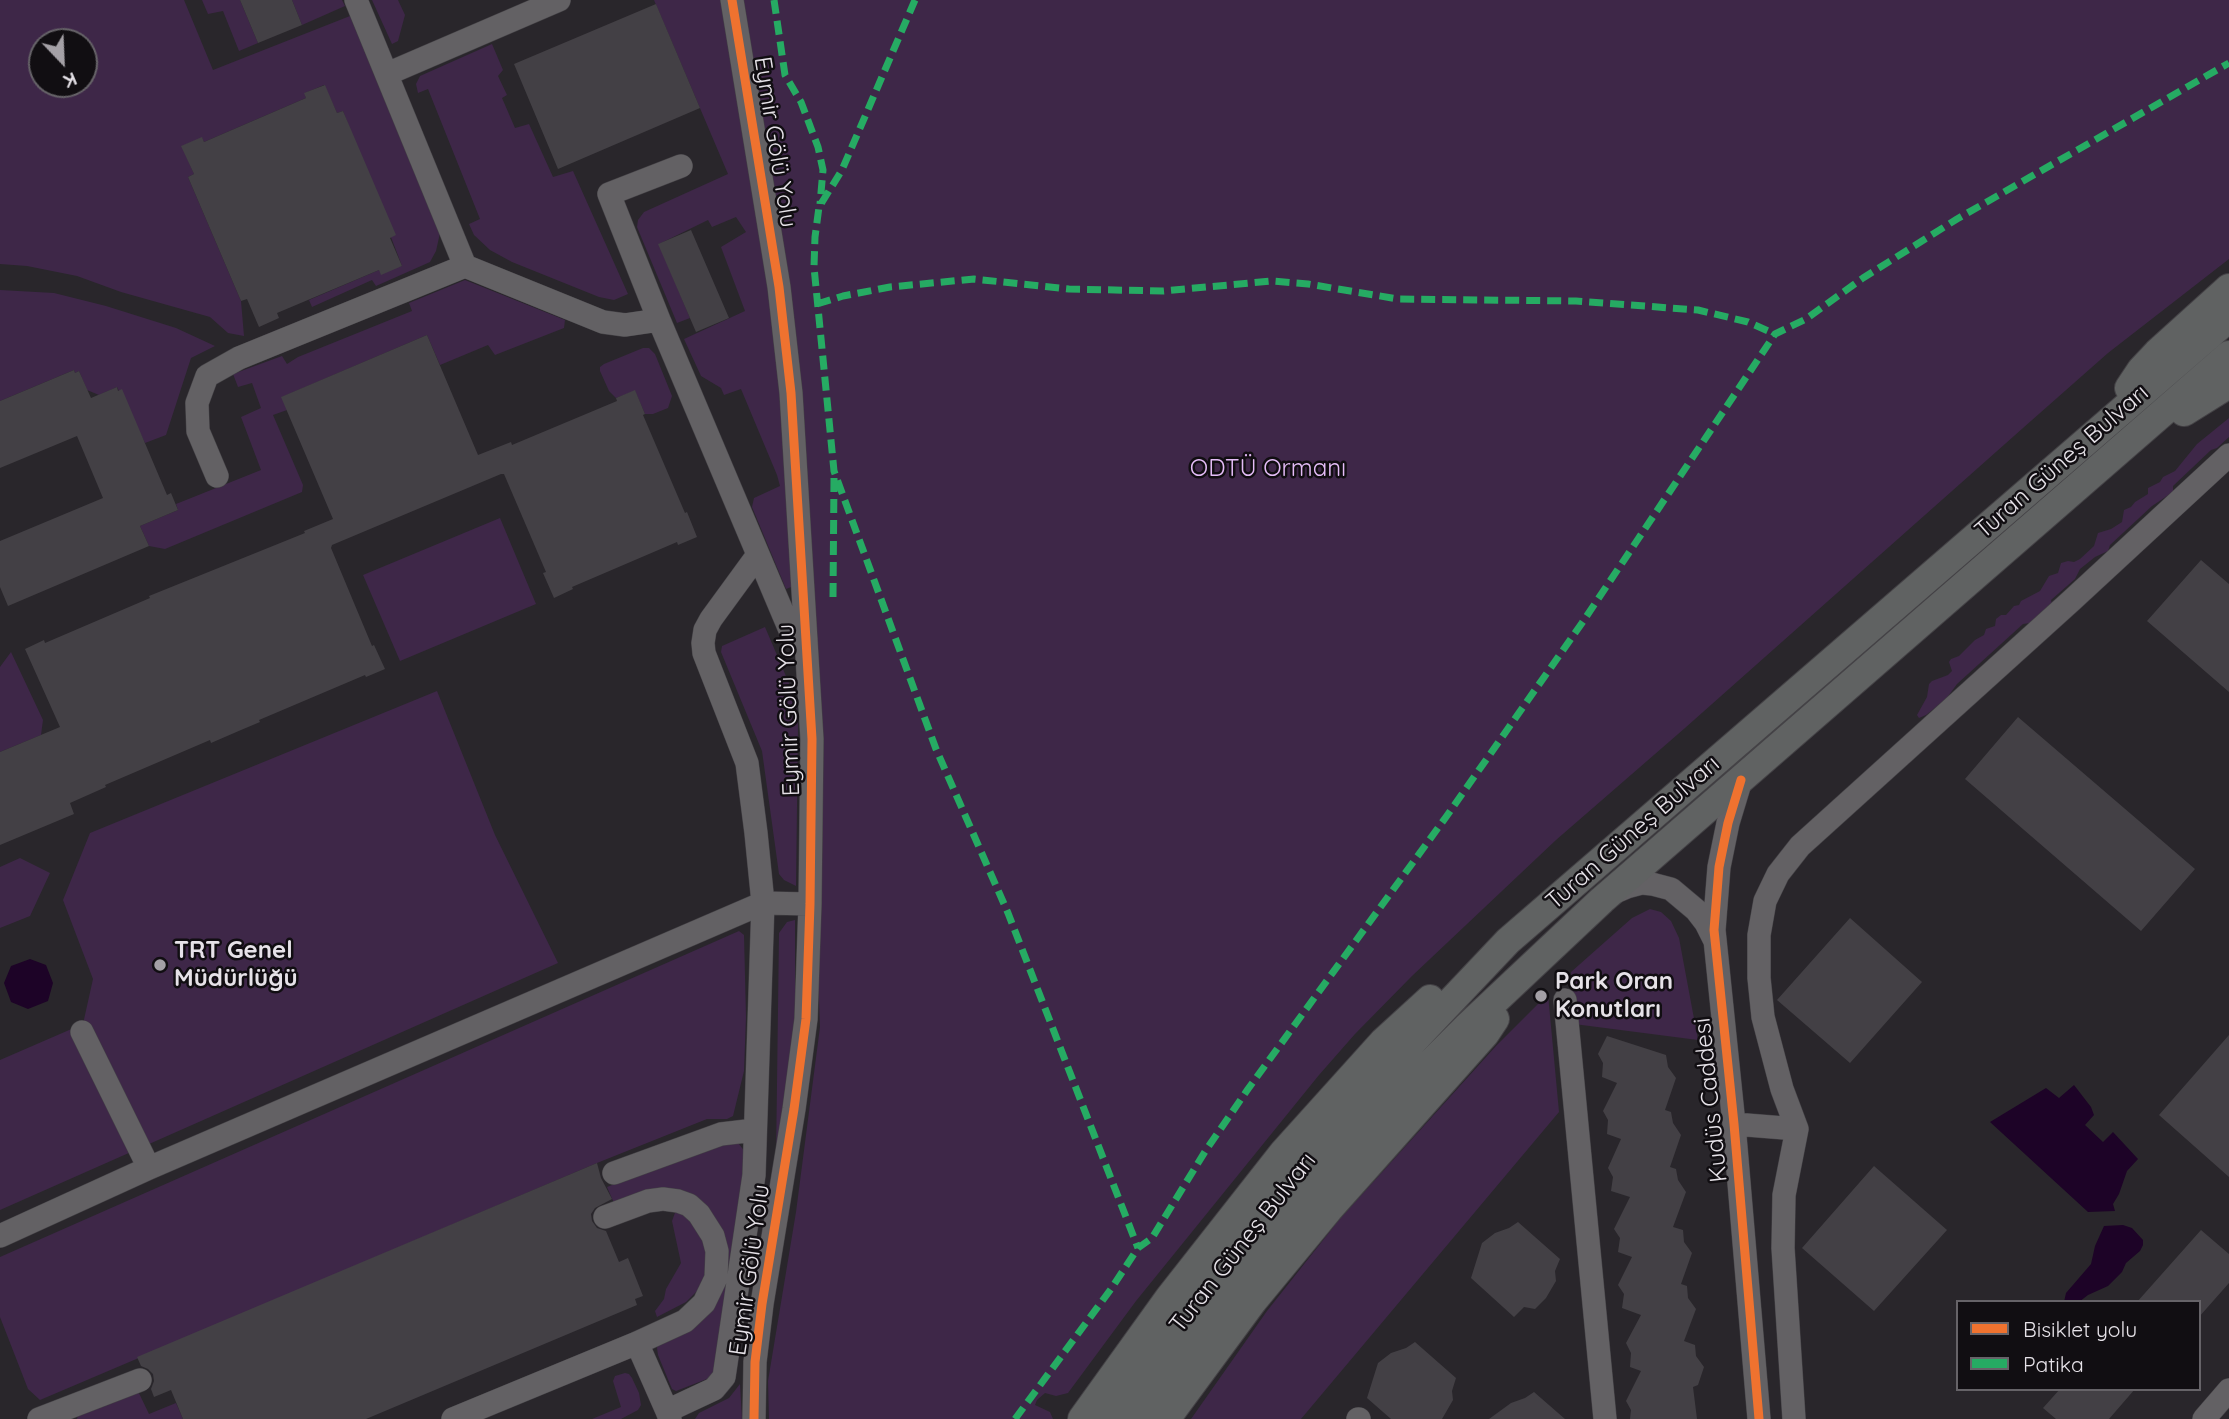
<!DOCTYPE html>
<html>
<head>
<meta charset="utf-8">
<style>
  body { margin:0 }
  #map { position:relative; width:2229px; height:1419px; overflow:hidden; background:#29262b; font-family:Quicksand,sans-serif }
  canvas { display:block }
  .legend { position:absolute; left:1956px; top:1300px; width:245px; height:91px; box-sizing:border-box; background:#110e12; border:2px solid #666368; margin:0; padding:9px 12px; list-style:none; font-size:21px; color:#e6e2e8 }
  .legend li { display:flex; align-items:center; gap:14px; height:35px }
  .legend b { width:35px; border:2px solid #666368 }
  .north { position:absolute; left:28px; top:28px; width:70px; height:70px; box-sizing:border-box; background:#110e12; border:2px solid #666368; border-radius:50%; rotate:157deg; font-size:19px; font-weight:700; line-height:28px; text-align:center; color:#e6e2e8 }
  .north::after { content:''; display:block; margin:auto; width:24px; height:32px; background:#a4a0a6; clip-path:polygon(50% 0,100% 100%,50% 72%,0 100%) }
</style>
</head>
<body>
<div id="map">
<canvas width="2229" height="1419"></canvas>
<ul class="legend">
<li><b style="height:9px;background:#ef722f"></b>Bisiklet yolu</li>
<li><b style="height:9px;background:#26ab63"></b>Patika</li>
</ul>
<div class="north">K</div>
</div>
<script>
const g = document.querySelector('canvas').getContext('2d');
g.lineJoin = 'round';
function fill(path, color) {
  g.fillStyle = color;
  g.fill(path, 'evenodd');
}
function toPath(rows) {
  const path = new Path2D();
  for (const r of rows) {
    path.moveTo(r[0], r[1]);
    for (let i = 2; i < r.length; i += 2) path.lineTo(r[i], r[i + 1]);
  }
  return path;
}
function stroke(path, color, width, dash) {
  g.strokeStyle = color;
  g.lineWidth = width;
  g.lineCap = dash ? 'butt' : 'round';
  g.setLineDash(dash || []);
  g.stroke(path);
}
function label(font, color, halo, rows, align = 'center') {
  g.font = font + ' Quicksand,sans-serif';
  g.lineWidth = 5;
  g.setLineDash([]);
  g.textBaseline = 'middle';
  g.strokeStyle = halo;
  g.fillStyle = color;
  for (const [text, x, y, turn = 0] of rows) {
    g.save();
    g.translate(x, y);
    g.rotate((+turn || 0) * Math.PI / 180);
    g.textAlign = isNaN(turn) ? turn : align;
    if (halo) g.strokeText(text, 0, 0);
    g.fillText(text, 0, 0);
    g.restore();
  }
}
fill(toPath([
  [0,0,184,0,213,70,350,16,440,233,436,251,430,262,376,286,372,280,312,307,309,300,379,270,402,266,343,111,337,113,324,85,305,93,306,98,204,142,202,138,182,146,194,174,188,177,241,301,244,336,228,333,210,317,121,292,77,276,27,266,0,264],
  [42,42,84,42,84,84,42,84],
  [202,0,240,0,258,43,239,51,223,11,208,14],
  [292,0,342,0,345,6,302,25],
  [372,0,398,0,405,15,398,41,392,44],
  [654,0,724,0,772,296,794,586,786,589,752,507,754,498,780,486,777,475,741,389,724,395,721,388,701,376,684,339,745,311,721,247,746,232,736,217,712,227,708,220,659,244,690,318,677,323,637,227,638,220,644,212,728,174],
  [732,0,2229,0,2229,259,2108,353,2023,428,1685,728,1556,840,1412,976,1355,1034,1319,1075,1136,1301,1068,1393,1056,1396,1045,1393,1037,1400,1035,1405,1050,1412,1053,1419,769,1419,768,1381,796,1212,820,1027,806,639,798,488],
  [492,44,503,70,498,76,507,95,502,98,515,128,529,124,553,177,573,171,628,294,614,300,599,297,512,262,490,250,474,235,469,224,480,219,428,89,418,93,416,84,420,76],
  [465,280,565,320,564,328,495,355,488,345,440,365,427,335,282,397,287,410,273,415,303,485,302,492,165,549,149,546,140,526,178,510,176,504,261,470,241,417,261,408,252,383,238,387,233,374,282,356,287,364,298,357,412,311,409,303],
  [0,290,54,293,106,306,176,328,215,346,191,358,166,435,145,443,117,387,99,395,87,390,79,371,75,373,74,370,0,401],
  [643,348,649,348,655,354,672,396,668,408,653,414,645,414,635,391,616,398,609,391,600,371,600,367,604,364],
  [2229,418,2229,437,2217,448,2211,450,2173,486,2173,492,2152,506,2110,545,2108,551,2095,557,2080,569,2075,579,2051,600,2052,604,2030,623,2023,624,1957,684,1946,699,1926,715,1919,718,1917,715,1927,697,1929,684,1932,681,1948,675,1952,671,1949,662,1951,659,1959,656,1975,640,1984,635,1986,629,1995,626,1996,619,2001,615,2006,615,2014,606,2019,605,2021,601,2040,591,2049,576,2058,573,2061,563,2068,561,2074,562,2080,559,2094,546,2098,533,2111,529,2122,522,2124,510,2131,507,2135,502,2148,494,2148,488,2160,482,2163,477,2175,471,2197,444],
  [500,518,536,604,400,661,363,575],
  [765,627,794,695,797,711,798,726,796,886,784,880,779,874,762,751,721,652,722,646],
  [11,652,43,720,41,735,0,752,0,667],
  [437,691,495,835,558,963,0,1210,0,1060,83,1024,93,979,63,900,90,833],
  [20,858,50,873,30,916,0,928,0,867],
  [1650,909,1661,912,1671,921,1679,938,1698,1040,1574,1024,1571,972,1632,918],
  [795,920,795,1031,776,1158,779,933,787,922],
  [739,931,744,935,746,1017,744,1071,733,1116,727,1119,707,1119,597,1163,40,1400,28,1389,0,1317,0,1257],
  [1548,994,1559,1112,1301,1419,1191,1419,1267,1311,1339,1220,1496,1046],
  [727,1140,739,1144,748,1156,719,1367,712,1377,676,1391,672,1389,658,1355,657,1348,658,1344,713,1305,708,1213,614,1203,607,1187],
  [676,1210,695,1219,711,1257,704,1282,697,1291,686,1302,657,1317,655,1311,664,1299,666,1289,681,1263,672,1221],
  [625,1373,629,1374,632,1378,639,1393,641,1405,638,1410,621,1419,592,1419,621,1407,613,1381,615,1376],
  [740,1384,742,1419,695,1419,699,1413,729,1398],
  [137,1389,149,1414,176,1403,183,1419,77,1419,78,1414]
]), '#3e2748');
fill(toPath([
  [30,959,46,965,53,983,48,1001,28,1009,11,1002,4,983,11,966],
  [2074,1085,2091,1107,2094,1115,2085,1125,2103,1142,2113,1132,2138,1159,2127,1171,2119,1194,2113,1204,2115,1211,2088,1212,1990,1122,2046,1088,2059,1098],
  [2123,1225,2132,1228,2143,1240,2143,1245,2140,1251,2126,1263,2122,1272,2108,1286,2088,1295,2079,1302,2064,1302,2066,1293,2091,1264,2095,1246,2104,1226]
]), '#1d0327');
fill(toPath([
  [240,0,292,0,302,25,258,43],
  [656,4,700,108,558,169,514,64],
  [325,85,337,113,343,111,396,235,390,238,402,266,381,275,379,270,277,313,279,318,259,327,247,299,241,301,188,177,194,174,181,146,202,137,204,142,306,98,304,93],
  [691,230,729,318,696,332,658,244],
  [427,335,478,455,511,442,512,445,617,401,616,398,635,390,645,414,643,415,685,513,687,512,697,537,678,545,677,542,572,587,573,589,554,598,543,573,546,572,504,474,501,474,332,545,331,548,372,646,374,645,385,669,366,677,365,675,259,720,260,722,241,730,211,743,210,740,105,785,106,787,70,803,74,814,0,845,0,752,60,727,25,649,44,640,45,643,150,598,149,596,305,533,304,531,333,519,281,397],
  [74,370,75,373,79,371,91,398,117,387,118,391,122,389,167,495,171,493,178,510,140,526,149,546,8,606,0,587,0,541,103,498,77,436,0,468,0,401],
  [2201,560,2229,584,2229,692,2147,621],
  [2018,717,2195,869,2141,931,1965,779],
  [1850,918,1922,982,1850,1063,1777,1000],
  [2229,1035,2229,1177,2159,1115],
  [1607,1036,1666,1055,1668,1067,1676,1078,1665,1110,1671,1112,1673,1123,1681,1135,1670,1167,1676,1169,1678,1180,1686,1192,1673,1227,1683,1230,1684,1242,1692,1253,1681,1284,1687,1286,1688,1298,1696,1309,1684,1341,1695,1345,1696,1356,1704,1367,1698,1385,1693,1387,1697,1419,1630,1419,1631,1410,1626,1401,1641,1371,1630,1367,1631,1353,1626,1343,1641,1315,1622,1308,1624,1294,1618,1285,1632,1257,1618,1252,1620,1238,1614,1229,1630,1197,1611,1191,1613,1177,1608,1168,1621,1139,1607,1134,1608,1120,1603,1111,1617,1083,1602,1077,1603,1063,1598,1054],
  [597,1163,601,1178,612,1199,595,1208,591,1214,592,1221,597,1228,606,1231,619,1262,628,1258,643,1296,635,1299,637,1305,366,1419,183,1419,171,1390,154,1397,151,1389,154,1381,153,1374,148,1369,141,1366,137,1357],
  [1874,1166,1947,1230,1874,1311,1802,1248],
  [1518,1222,1560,1259,1555,1271,1556,1281,1546,1298,1535,1309,1524,1307,1514,1317,1471,1278,1482,1243,1495,1233,1509,1228],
  [2201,1230,2229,1254,2229,1283,2199,1317,2199,1302,2137,1302],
  [1415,1342,1456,1378,1452,1391,1453,1400,1442,1419,1391,1419,1367,1398,1378,1363,1391,1353,1406,1348],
  [2060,1389,2135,1389,2109,1419,2056,1419,2043,1408],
  [1534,1392,1565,1419,1489,1419,1511,1403,1525,1398]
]), '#434045');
const minor = toPath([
  [356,0,465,266,603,322,625,325,659,320],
  [732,0,779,287,791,393,812,739,810,904,806,1019,794,1109,762,1304,755,1362,754,1419],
  [387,74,559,0],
  [681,166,609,194,659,320,790,630,806,639],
  [217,476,198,431,197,403,207,376,239,358,465,266],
  [1741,780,1728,823,1719,867,1714,930,1734,1124,1759,1419],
  [1613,893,1627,887,1642,883,1652,884,1671,889,1696,910,1706,923,1715,941],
  [1565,1000,1605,1419],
  [82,1032,149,1168],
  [1734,1124,1797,1129],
  [614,1173,721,1134,755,1130],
  [605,1217,648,1201,663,1199,678,1201,689,1205,699,1214,713,1236,717,1251,716,1278,704,1303,685,1321,637,1343],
  [0,1236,149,1168,763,903,810,904],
  [39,1419,140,1380],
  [453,1419,637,1343,667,1411],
  [670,1419,667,1411,714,1389,724,1377,754,1175,763,903,756,833,747,763,704,653,703,643,705,630,711,619,757,556],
  [1358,1419,1359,1419],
  [1794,1419,1783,1248,1784,1195,1797,1129,1782,1089,1763,1017,1759,978,1759,935,1765,901,1778,874,1800,846,2071,601,2229,455],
  [2204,1419,2229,1390]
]);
const major = toPath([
  [2129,388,2141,370,2157,353,2229,288],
  [2184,412,2229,384],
  [1082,1419,1169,1298,1283,1153,1384,1041,1430,999],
  [1111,1419,1184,1316,1294,1175,1384,1072,1508,941,2229,318],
  [1142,1419,1169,1380,1307,1199,1397,1097,1468,1026,1602,900,2229,355],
  [1166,1419,1253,1301,1329,1209,1485,1034,1495,1019]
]);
stroke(minor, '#444246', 24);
stroke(major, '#444246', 30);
stroke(minor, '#636164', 23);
stroke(major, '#606262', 28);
stroke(toPath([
  [774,0,785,75,801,102,818,147,823,170,820,204],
  [915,0,842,170,819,207,815,237,814,267,834,471,936,749,1008,913,1138,1248],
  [817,304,843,296,890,287,974,279,1069,289,1163,291,1272,281,1308,284,1398,299,1576,301,1698,310,1748,322,1775,334],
  [833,597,834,478],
  [1015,1419,1111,1289,1138,1248,1152,1238,1206,1150,1248,1089,1446,817,1582,623,1775,334,1806,319,1863,278,1957,219,2229,63]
]), '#26ab63', 7, [14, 7]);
stroke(toPath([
  [732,0,779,287,791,393,812,739,810,904,806,1019,794,1109,762,1304,755,1362,754,1419],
  [1741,780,1728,823,1719,867,1714,930,1734,1124,1759,1419]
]), '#ef722f', 9);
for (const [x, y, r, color] of [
  [160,965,7,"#a4a0a6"],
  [1541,996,7,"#a4a0a6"]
]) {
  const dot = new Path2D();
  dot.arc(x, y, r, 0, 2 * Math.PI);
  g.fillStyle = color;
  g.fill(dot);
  stroke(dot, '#110e12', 2.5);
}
label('24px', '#e6e2e8', '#110e12', [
  ["Eymir Gölü Yolu",775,142,81],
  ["Turan Güneş Bulvarı",2062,462,-41],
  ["Eymir Gölü Yolu",789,710,-92],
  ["Turan Güneş Bulvarı",1633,833,-41],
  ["Kudüs Caddesi",1711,1100,-96],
  ["Turan Güneş Bulvarı",1243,1243,-52],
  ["Eymir Gölü Yolu",750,1270,-82]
]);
label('24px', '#e4bcf7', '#110e12', [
  ["ODTÜ Ormanı",1268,469]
]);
label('bold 24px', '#e6e2e8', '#110e12', [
  ["TRT Genel",174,951],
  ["Müdürlüğü",174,979],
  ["Park Oran",1555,982],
  ["Konutları",1555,1010]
], 'left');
</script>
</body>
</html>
